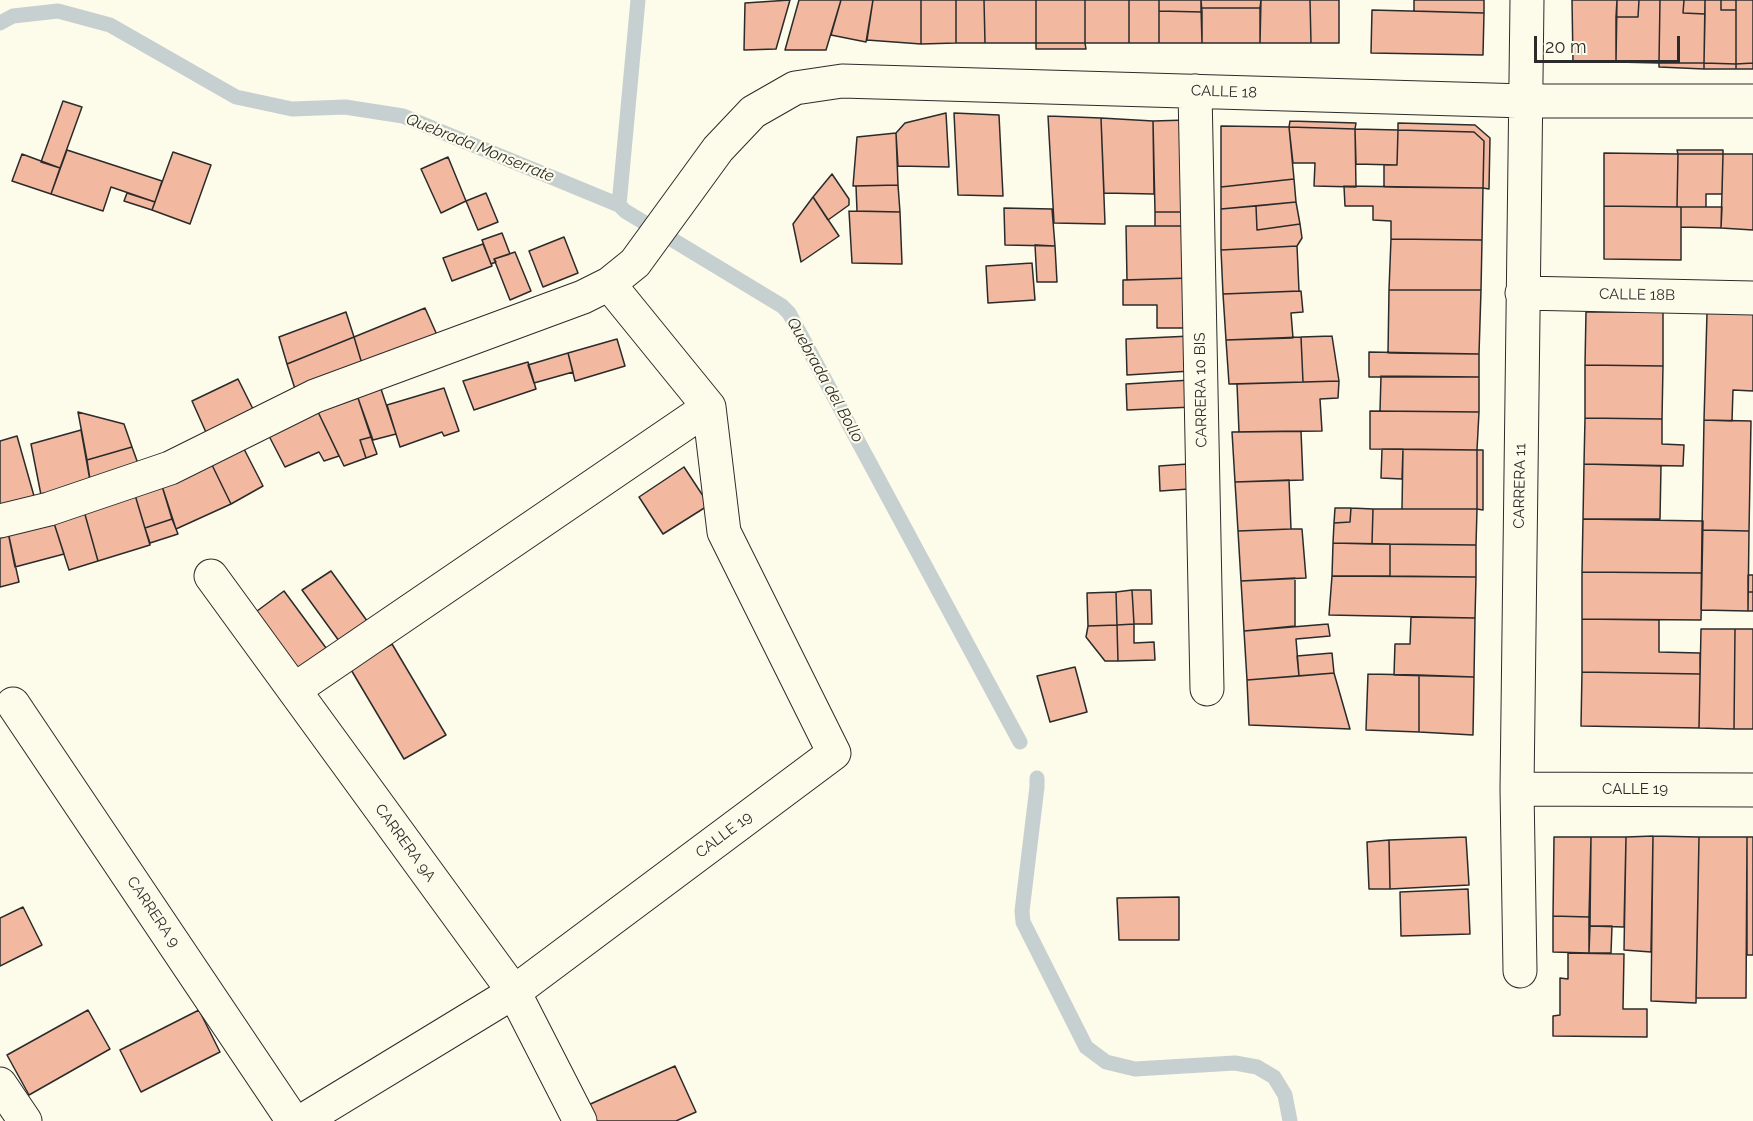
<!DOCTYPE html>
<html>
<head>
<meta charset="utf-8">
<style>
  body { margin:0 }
  #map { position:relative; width:1753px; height:1121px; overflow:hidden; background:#fdfbea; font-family:Raleway,sans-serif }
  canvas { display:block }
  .scale { position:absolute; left:1534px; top:36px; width:146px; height:27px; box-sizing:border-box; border:3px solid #2b2b2b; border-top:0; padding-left:8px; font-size:18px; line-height:21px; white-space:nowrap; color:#2b2b2b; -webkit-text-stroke:4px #fdfbea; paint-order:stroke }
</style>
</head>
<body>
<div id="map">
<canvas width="1753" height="1121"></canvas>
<div class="scale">20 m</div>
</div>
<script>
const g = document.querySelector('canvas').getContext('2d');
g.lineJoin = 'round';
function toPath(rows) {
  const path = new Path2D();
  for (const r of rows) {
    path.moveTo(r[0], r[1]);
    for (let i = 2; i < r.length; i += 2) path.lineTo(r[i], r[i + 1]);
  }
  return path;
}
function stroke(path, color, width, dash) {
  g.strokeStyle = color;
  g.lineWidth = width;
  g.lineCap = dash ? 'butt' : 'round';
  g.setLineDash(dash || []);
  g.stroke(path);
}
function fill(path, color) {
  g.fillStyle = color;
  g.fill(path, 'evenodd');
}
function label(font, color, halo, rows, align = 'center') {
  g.font = font + ' Raleway,sans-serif';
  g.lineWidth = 4.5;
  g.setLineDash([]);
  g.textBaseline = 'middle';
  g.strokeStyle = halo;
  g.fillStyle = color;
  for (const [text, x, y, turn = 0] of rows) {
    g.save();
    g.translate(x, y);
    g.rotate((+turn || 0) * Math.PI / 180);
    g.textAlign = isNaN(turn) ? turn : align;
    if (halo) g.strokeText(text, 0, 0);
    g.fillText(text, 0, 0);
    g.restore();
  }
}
stroke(toPath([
  [638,0,619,205,625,211,782,306,789,313,1020,742],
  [0,23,13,16,58,11,110,25,236,97,292,109,345,107,403,116,619,205],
  [1037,778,1037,787,1022,911,1023,922,1086,1047,1106,1062,1135,1069,1235,1063,1257,1067,1274,1077,1285,1095,1290,1121]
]), '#c7d0d0', 15);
const building = toPath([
  [790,0,776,49,744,50,745,3,790,0],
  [799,0,841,0,826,50,785,50,799,0],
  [841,0,873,0,866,42,831,35,841,0],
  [873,0,921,0,921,44,867,40,873,0],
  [921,0,956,0,956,43,921,44,921,0],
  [956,0,984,0,985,43,956,43,956,0],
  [984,0,1036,0,1036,43,985,43,984,0],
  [1036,0,1085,0,1085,43,1036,43,1036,0],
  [1085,0,1129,0,1129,43,1085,43,1085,0],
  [1129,0,1159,0,1159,43,1129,43,1129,0],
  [1159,0,1201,0,1202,12,1159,11,1159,0],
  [1201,0,1261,0,1260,8,1201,8,1201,0],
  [1261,0,1310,0,1311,43,1260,43,1261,0],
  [1310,0,1339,0,1339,43,1311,43,1310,0],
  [1414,0,1484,0,1484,13,1414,11,1414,0],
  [1572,0,1617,0,1616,62,1573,62,1572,0],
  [1617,0,1639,0,1638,17,1616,17,1617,0],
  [1639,0,1660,0,1659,63,1616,62,1616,17,1638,17,1639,0],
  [1660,0,1684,0,1683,13,1705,14,1704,63,1659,63,1660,0],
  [1684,0,1705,0,1705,14,1683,13,1684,0],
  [1705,0,1721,0,1721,10,1736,10,1736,64,1704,63,1705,0],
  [1721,0,1736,0,1736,10,1721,10,1721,0],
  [1736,0,1753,0,1753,63,1736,64,1736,0],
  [1201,8,1260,8,1260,43,1202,43,1201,8],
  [1372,10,1484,13,1483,55,1371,53,1372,10],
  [1159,11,1202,12,1202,43,1159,43,1159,11],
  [1036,43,1085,43,1086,49,1036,49,1036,43],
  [1659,63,1704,63,1704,69,1659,67,1659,63],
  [1704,63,1736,64,1736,69,1704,69,1704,63],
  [1753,63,1753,69,1736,69,1736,64,1753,63],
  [63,101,82,107,60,168,41,162,63,101],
  [946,113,949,167,898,166,896,133,905,123,946,113],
  [954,113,999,115,1003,196,958,195,954,113],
  [1048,116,1101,118,1105,224,1054,223,1048,116],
  [1101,118,1153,121,1154,194,1104,193,1101,118],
  [1187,120,1188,212,1155,212,1153,121,1187,120],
  [1290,121,1356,123,1355,129,1289,127,1290,121],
  [1398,123,1475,125,1490,138,1489,189,1483,188,1484,141,1474,132,1398,130,1398,123],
  [1221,126,1289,127,1294,179,1221,187,1221,126],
  [1289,127,1355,129,1356,187,1314,186,1315,163,1293,163,1289,127],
  [1355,129,1398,130,1397,165,1356,164,1355,129],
  [1398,130,1474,132,1484,141,1483,188,1384,187,1384,165,1397,165,1398,130],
  [896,133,898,185,853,186,857,137,896,133],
  [67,150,162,181,155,202,111,187,103,211,51,194,67,150],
  [1677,150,1723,150,1723,154,1678,154,1677,150],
  [173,152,211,165,190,224,152,210,173,152],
  [1604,153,1678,154,1677,207,1604,206,1604,153],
  [22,154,60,168,51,194,12,181,22,154],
  [1678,154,1723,154,1722,194,1706,194,1706,207,1677,207,1678,154],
  [1723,154,1753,154,1753,230,1721,228,1723,154],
  [448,157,466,201,441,213,421,169,448,157],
  [832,174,849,199,849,205,828,220,813,197,832,174],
  [1294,179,1296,202,1221,209,1221,187,1294,179],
  [898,185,900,212,857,211,856,186,898,185],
  [1344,186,1483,188,1482,240,1391,239,1391,221,1373,220,1373,206,1345,206,1344,186],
  [127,193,155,202,152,210,124,201,127,193],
  [486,193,498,222,478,230,466,201,486,193],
  [813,197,839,236,801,262,793,224,813,197],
  [1296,202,1300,224,1257,230,1256,206,1296,202],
  [1256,206,1257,230,1300,224,1302,238,1297,246,1221,250,1221,209,1256,206],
  [1604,206,1681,207,1681,260,1604,259,1604,206],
  [1681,207,1722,207,1721,228,1681,227,1681,207],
  [1004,208,1052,209,1055,246,1005,245,1004,208],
  [849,211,900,212,902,264,852,263,849,211],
  [1155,212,1188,212,1189,226,1155,226,1155,212],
  [1126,226,1189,226,1190,278,1127,280,1126,226],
  [502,233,510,254,494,259,496,262,491,264,482,240,502,233],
  [564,237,578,273,543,287,529,251,564,237],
  [1391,239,1482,240,1481,290,1389,290,1391,239],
  [483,244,492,266,452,281,443,258,483,244],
  [1035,245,1055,246,1057,282,1037,282,1035,245],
  [1297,246,1299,291,1223,294,1221,250,1297,246],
  [515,252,531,291,510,300,494,259,515,252],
  [1032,263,1035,300,988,303,986,266,1032,263],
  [1190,278,1191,328,1157,328,1157,305,1123,305,1123,280,1190,278],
  [1389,290,1481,290,1479,354,1388,353,1389,290],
  [1301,291,1303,312,1291,313,1293,338,1226,340,1223,294,1301,291],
  [425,308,437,335,362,364,354,337,425,308],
  [346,312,354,337,287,364,279,337,346,312],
  [1586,312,1663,312,1663,366,1585,365,1586,312],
  [1707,313,1753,314,1753,391,1733,390,1732,421,1704,420,1707,313],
  [1191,336,1191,371,1127,375,1126,339,1191,336],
  [1332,336,1339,381,1303,382,1301,337,1332,336],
  [354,337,362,364,296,392,287,364,354,337],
  [1301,337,1303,382,1229,384,1226,340,1301,337],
  [617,339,625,366,575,381,568,353,617,339],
  [1369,352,1479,354,1479,377,1369,377,1369,352],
  [568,353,573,372,534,383,528,365,568,353],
  [528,362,536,389,474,410,463,381,528,362],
  [1585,365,1663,366,1662,419,1585,418,1585,365],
  [1381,376,1479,377,1479,412,1380,411,1381,376],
  [238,379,257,417,209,439,192,401,238,379],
  [1191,380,1193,407,1127,410,1126,384,1191,380],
  [1339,381,1338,398,1320,399,1322,431,1239,432,1237,384,1339,381],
  [379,383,396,434,373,440,358,398,379,383],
  [444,388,459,431,444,436,442,432,400,447,387,405,444,388],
  [358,398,371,437,360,440,366,458,344,466,318,412,358,398],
  [1370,411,1479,412,1477,450,1370,449,1370,411],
  [78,412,124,424,132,447,87,460,78,412],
  [318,412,339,456,324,461,319,452,285,467,269,436,318,412],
  [1585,418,1662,419,1662,444,1684,445,1683,466,1584,464,1585,418],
  [1704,420,1751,421,1749,531,1702,530,1704,420],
  [81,430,91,486,42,500,31,444,81,430],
  [1301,431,1303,480,1235,482,1232,432,1301,431],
  [17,436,36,503,0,512,0,441,17,436],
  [371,437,377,454,366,458,360,440,371,437],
  [132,447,141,472,91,486,87,460,132,447],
  [244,449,263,486,231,504,212,465,244,449],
  [1382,449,1403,449,1402,479,1381,478,1382,449],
  [1403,449,1477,450,1477,509,1402,509,1403,449],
  [1477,450,1483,450,1483,510,1477,509,1477,450],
  [1188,464,1189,489,1160,491,1159,466,1188,464],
  [1584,464,1661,466,1660,519,1583,519,1584,464],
  [212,465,231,504,176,529,162,486,212,465],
  [684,467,709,505,663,534,639,497,684,467],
  [1289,480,1291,529,1238,531,1235,482,1289,480],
  [162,486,172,519,145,528,135,495,162,486],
  [135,495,150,545,98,561,84,511,135,495],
  [1335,508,1351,508,1350,522,1334,523,1335,508],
  [1351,508,1373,509,1372,544,1333,543,1334,523,1350,522,1351,508],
  [1373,509,1477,509,1476,545,1372,544,1373,509],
  [84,511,98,561,69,570,53,520,84,511],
  [172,519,178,534,150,543,145,528,172,519],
  [1583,519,1703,521,1702,573,1582,572,1583,519],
  [53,520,64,554,15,567,8,532,53,520],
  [1291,529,1302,529,1306,578,1241,581,1238,531,1291,529],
  [1702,530,1749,531,1748,611,1701,610,1702,530],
  [8,532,19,582,0,587,0,534,8,532],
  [1333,543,1390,544,1390,576,1332,576,1333,543],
  [1390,544,1476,545,1476,577,1390,576,1390,544],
  [331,571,370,625,342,645,302,590,331,571],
  [1582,572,1702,573,1701,620,1582,619,1582,572],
  [1748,575,1753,575,1753,592,1748,592,1748,575],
  [1332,576,1476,577,1475,618,1329,615,1332,576],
  [1295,578,1295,626,1244,631,1241,581,1295,578],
  [1132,590,1134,624,1117,625,1116,592,1132,590],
  [1132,590,1151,590,1152,624,1134,624,1132,590],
  [284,591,329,652,299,674,253,614,284,591],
  [1116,592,1117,625,1088,626,1087,593,1116,592],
  [1748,592,1753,592,1753,611,1748,611,1748,592],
  [1411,617,1475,618,1474,677,1394,675,1395,644,1410,644,1411,617],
  [1582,619,1659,620,1659,652,1700,653,1700,674,1582,672,1582,619],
  [1134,624,1134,643,1154,642,1155,660,1118,661,1117,625,1134,624],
  [1328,624,1330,636,1296,639,1299,676,1247,680,1244,631,1328,624],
  [1117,625,1118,661,1105,661,1086,637,1088,626,1117,625],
  [1701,629,1735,629,1734,729,1699,728,1701,629],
  [1735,629,1753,629,1753,729,1734,729,1735,629],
  [392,644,446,735,404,759,350,668,392,644],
  [1332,653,1334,673,1299,676,1297,656,1332,653],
  [1075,667,1087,712,1050,722,1037,676,1075,667],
  [1582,672,1700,674,1699,728,1581,726,1582,672],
  [1334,673,1350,729,1249,725,1247,680,1334,673],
  [1368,674,1419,675,1419,732,1366,730,1368,674],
  [1419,675,1474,677,1473,735,1419,732,1419,675],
  [1653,836,1651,952,1624,950,1626,837,1653,836],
  [1653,836,1699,837,1696,1003,1651,1001,1653,836],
  [1466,837,1469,885,1390,889,1389,840,1466,837],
  [1554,837,1591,837,1589,917,1553,916,1554,837],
  [1591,837,1626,837,1624,927,1590,926,1591,837],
  [1699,837,1747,837,1746,998,1696,998,1699,837],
  [1747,837,1753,837,1753,955,1747,955,1747,837],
  [1389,840,1390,889,1369,889,1367,842,1389,840],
  [1468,889,1470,934,1401,936,1400,892,1468,889],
  [1179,897,1179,940,1119,940,1117,898,1179,897],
  [23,907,42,945,0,966,0,918,23,907],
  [1553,916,1589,917,1589,953,1553,952,1553,916],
  [1590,926,1612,926,1611,953,1589,953,1590,926],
  [1568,953,1624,954,1623,1009,1647,1009,1647,1037,1553,1036,1553,1016,1560,1015,1560,978,1568,979,1568,953],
  [88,1010,110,1049,29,1095,7,1055,88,1010],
  [199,1010,220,1052,141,1092,120,1050,199,1010],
  [675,1066,696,1112,676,1121,593,1121,586,1106,675,1066]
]);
fill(building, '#f2b8a0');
stroke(building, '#2b2b2b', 1.5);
const minor = toPath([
  [1195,91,1207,689],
  [1522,293,1753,298],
  [0,521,49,509,170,468,315,396,583,297,609,284,635,263,718,149,753,112,795,88,842,81,1525,101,1753,101],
  [211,576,514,992,580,1121],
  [294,690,709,407,609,284],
  [13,704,293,1121],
  [1517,789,1753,790],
  [1520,971,1517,789,1527,0],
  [0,1084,25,1121],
  [302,1121,514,992,834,753,724,532,709,407]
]);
stroke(minor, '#2b2b2b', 35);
stroke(minor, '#fdfbea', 33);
label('15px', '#2b2b2b', '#fdfbea', [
  ["CALLE 18",1224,92,2],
  ["CALLE 18B",1637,295,1],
  ["CARRERA 10 BIS",1201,390,-91],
  ["CARRERA 11",1520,486,-89],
  ["CALLE 19",1635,789],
  ["CALLE 19",724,835,-37],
  ["CARRERA 9A",405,843,54],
  ["CARRERA 9",153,912,56]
]);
label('italic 16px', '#2b2b2b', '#fdfbea', [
  ["Quebrada Monserrate",480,148,22],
  ["Quebrada del Bollo",825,380,61]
]);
</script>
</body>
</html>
